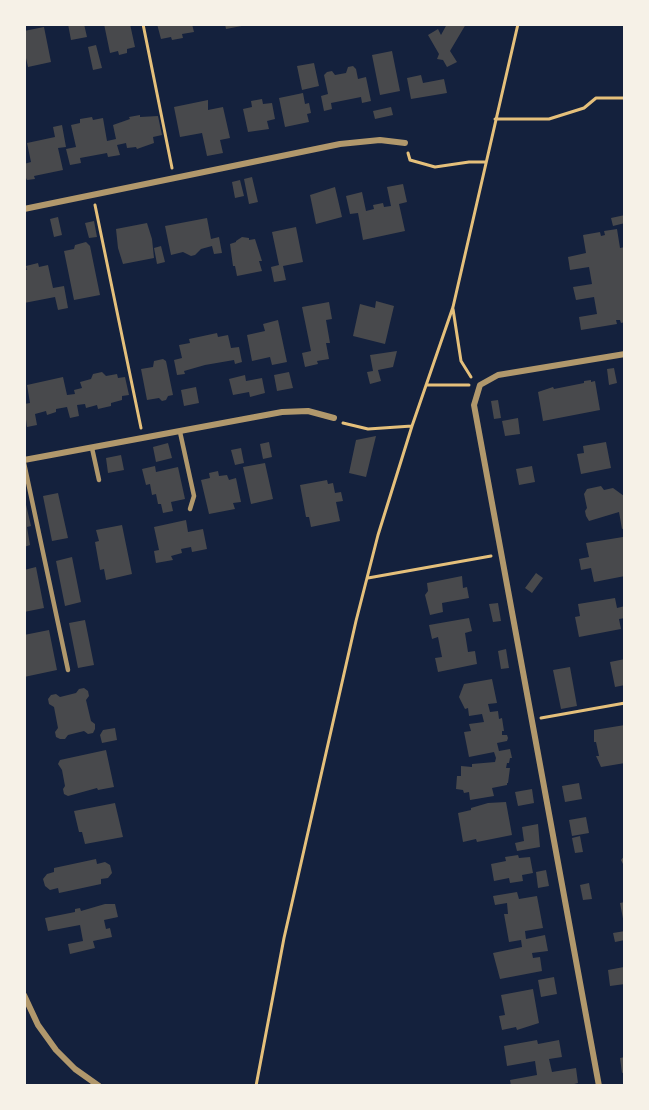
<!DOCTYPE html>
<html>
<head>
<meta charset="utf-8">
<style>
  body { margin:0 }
  #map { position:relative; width:649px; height:1110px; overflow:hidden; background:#14213d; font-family:"Archivo Narrow",sans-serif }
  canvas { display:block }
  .frame { position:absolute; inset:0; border:26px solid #f6f1e7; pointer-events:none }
</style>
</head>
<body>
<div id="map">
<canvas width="649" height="1110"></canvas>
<div class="frame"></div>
</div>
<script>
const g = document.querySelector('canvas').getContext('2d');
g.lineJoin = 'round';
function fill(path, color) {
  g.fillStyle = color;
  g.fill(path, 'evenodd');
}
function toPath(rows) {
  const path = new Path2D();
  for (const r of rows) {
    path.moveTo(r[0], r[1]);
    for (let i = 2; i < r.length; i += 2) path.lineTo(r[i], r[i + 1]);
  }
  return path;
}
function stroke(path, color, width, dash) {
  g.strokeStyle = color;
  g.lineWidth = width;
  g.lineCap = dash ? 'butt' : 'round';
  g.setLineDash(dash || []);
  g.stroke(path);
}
fill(toPath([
  [68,24,84,24,87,37,71,40],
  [104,24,130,24,135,47,127,49,127,53,119,55,118,51,110,53],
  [157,24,192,24,194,32,182,34,183,38,172,40,171,37,161,39],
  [225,24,247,24,247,25,226,29],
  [447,24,466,24,450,51,457,62,447,67,443,60,437,59,439,54,428,35,438,29,441,35],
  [44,27,51,62,28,67,24,49,24,31],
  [96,45,102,68,93,70,88,47],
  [392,51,400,91,380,95,372,55],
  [314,63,319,86,302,90,297,66],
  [353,66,356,69,358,79,366,77,371,101,362,103,361,97,331,103,332,109,324,111,321,96,328,94,324,75,327,72,332,71,335,75,346,73,348,67],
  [421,75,423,83,444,79,447,93,411,99,407,78],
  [303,93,305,104,309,103,311,113,307,114,309,122,285,127,279,98],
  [262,99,263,104,272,103,275,119,267,121,269,129,248,132,243,109,252,107,251,101],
  [208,100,208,110,223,107,230,138,220,140,223,153,207,156,202,133,180,137,174,107],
  [391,107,393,115,375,119,373,111],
  [140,115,140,117,158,116,162,135,153,137,154,143,137,149,136,147,127,148,126,143,117,145,120,155,108,157,107,153,80,158,81,163,70,165,66,149,76,147,71,125,80,123,80,119,92,117,93,120,103,118,107,141,116,139,113,125,130,119,129,117],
  [62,125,66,147,58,148,63,170,34,176,35,179,27,180,24,174,24,164,31,162,27,143,55,137,53,127],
  [252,177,258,202,249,204,244,179],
  [240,180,244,196,235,198,232,182],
  [403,184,407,202,399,204,405,231,363,240,358,213,350,214,346,196,362,192,366,211,374,209,373,205,383,203,384,207,391,206,387,187],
  [335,187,342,217,316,224,310,195],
  [625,215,625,223,613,226,611,218],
  [58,217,62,235,54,237,50,219],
  [207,218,211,239,219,237,222,253,214,254,212,246,201,249,195,255,191,256,183,252,171,255,165,226],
  [94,221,97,237,89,238,85,223],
  [147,223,152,239,154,258,123,264,118,248,116,229],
  [296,227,303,262,283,266,286,280,274,282,271,267,279,265,272,232],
  [617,229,620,248,625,247,625,322,621,323,620,320,616,320,617,324,581,330,579,317,597,314,594,297,576,300,573,287,592,284,589,267,570,270,568,257,586,253,583,235,600,232,601,236,605,235,604,231],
  [242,237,249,238,249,240,255,239,262,261,259,261,262,271,237,276,235,266,233,266,230,244,236,242,236,241],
  [86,242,90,246,100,295,74,300,64,251,74,249,75,245],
  [161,246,165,262,157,264,154,248],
  [38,263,39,267,48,265,53,288,64,286,68,308,58,310,55,297,24,303,24,270,27,270,26,266],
  [376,301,394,306,385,344,353,336,360,304,375,308],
  [329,302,332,319,326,320,330,343,326,343,329,359,317,361,318,364,305,367,302,353,311,351,302,307],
  [278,320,287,362,272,365,270,357,252,361,247,335,265,331,263,324],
  [217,333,218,337,228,335,231,348,239,347,242,362,235,364,234,360,205,365,184,371,185,374,177,375,174,360,182,358,179,345,190,343,189,339],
  [397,351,393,367,378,370,381,381,370,384,367,372,373,371,370,355],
  [163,359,166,361,173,395,168,396,166,400,162,401,159,398,147,400,141,369,153,367,154,361],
  [614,368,617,383,609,385,607,369],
  [102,372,106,376,117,374,118,378,125,377,129,395,122,396,122,400,111,403,111,406,98,409,97,405,86,408,85,404,77,405,79,416,70,418,67,407,56,409,56,412,47,415,46,411,35,414,37,425,27,427,24,404,30,403,27,385,63,377,67,395,75,394,74,390,82,388,80,382,91,379,93,374],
  [289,372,293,388,277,391,274,375],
  [245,375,246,381,262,378,265,393,250,397,249,392,233,395,229,379],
  [591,380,591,382,595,381,600,410,543,421,538,392,553,387,554,389,584,383,584,381],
  [196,387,199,403,184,406,181,390],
  [498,400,501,418,494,419,491,401],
  [518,418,520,434,505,436,502,421],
  [376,436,366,477,349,473,356,440],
  [269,442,272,457,263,459,260,444],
  [606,442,611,468,581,474,577,454,584,453,583,446],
  [168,443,172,458,156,462,153,447],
  [241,448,244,463,235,465,231,450],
  [121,455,124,470,108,473,106,458],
  [265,463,273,499,251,504,243,467],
  [155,466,156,472,178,467,185,499,171,502,173,511,163,513,161,504,158,504,156,494,152,495,150,484,146,485,142,469],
  [532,466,535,482,519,485,516,469],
  [218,471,219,476,227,475,229,480,236,478,241,502,233,503,235,509,209,514,201,480,210,478,209,473],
  [327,480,328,484,333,483,335,493,341,492,343,501,336,502,340,521,311,527,309,517,306,517,300,485],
  [601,486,604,490,613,488,624,496,625,528,622,529,619,512,589,521,586,516,585,511,587,508,584,494,587,489],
  [58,493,68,538,52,541,43,496],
  [24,496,31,526,27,527,30,545,24,547],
  [186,520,188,532,203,529,207,549,192,552,191,547,181,549,182,553,171,556,173,560,156,563,154,551,159,550,154,527],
  [122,525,132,574,106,580,104,569,100,570,95,542,99,541,96,530],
  [623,537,625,549,625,576,594,582,591,568,581,570,579,559,589,557,586,543],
  [72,557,81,602,65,606,56,561],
  [36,567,44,608,24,612,24,570],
  [536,573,543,578,532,593,525,588],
  [462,576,463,588,467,587,469,598,442,603,443,612,430,615,425,595,428,591,427,583],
  [615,598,617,608,625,606,625,618,619,619,621,629,579,637,575,617,580,616,578,604],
  [498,603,501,621,493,622,489,604],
  [469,618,472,631,465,633,468,652,475,651,477,664,438,672,435,658,442,657,438,637,432,639,429,625],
  [85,620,94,665,78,668,69,623],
  [49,630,57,670,24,677,24,635],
  [506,649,509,668,501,669,498,651],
  [625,659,625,685,615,687,610,662],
  [570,667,577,706,561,709,553,670],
  [492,679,497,703,488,704,490,712,498,711,499,719,502,718,504,731,502,731,502,735,507,735,508,738,507,741,497,743,499,751,510,749,512,758,510,758,509,763,507,763,506,768,510,768,508,783,507,783,507,785,492,788,494,796,470,800,469,792,464,793,463,790,456,789,457,776,461,776,461,766,472,767,472,764,495,762,496,758,494,752,469,757,464,732,471,731,469,724,484,722,482,714,469,716,468,708,465,709,459,697,464,684],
  [84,688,88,691,89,696,86,700,91,721,95,724,95,729,93,733,88,734,84,731,68,735,65,739,60,739,56,737,55,732,58,728,54,707,49,704,48,699,51,695,56,694,60,697,76,693,79,689],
  [625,725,625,763,601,767,596,756,599,756,596,742,594,742,594,730],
  [115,728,117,740,102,743,100,735,103,730],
  [106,750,114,787,98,790,97,788,68,796,64,794,63,789,65,786,62,770,58,764,60,760],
  [579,783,582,799,565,802,562,786],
  [532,789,534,803,518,806,515,792],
  [506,802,512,835,477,842,476,839,463,842,458,813,471,810,471,808,488,803],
  [115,803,123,837,85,844,82,832,79,832,74,811],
  [586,817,589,833,572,836,569,820],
  [538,824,540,847,517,851,515,843,524,841,522,827],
  [580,836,583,852,575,853,572,838],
  [518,855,519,858,530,857,533,873,522,875,523,881,510,883,509,878,494,881,491,864,506,861,505,857],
  [625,855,625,868,621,860],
  [96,859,97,864,105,862,110,865,112,873,108,878,101,879,101,884,59,893,58,888,50,890,45,886,43,879,47,874,54,872,54,868],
  [546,870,549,886,538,888,536,872],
  [589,883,592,899,583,900,580,885],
  [517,892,519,899,537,896,543,928,525,931,526,939,545,935,548,951,532,953,533,958,540,957,542,971,500,979,493,953,522,947,521,940,509,942,504,914,508,914,507,903,495,905,493,896],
  [625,902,625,924,624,924,620,903],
  [105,904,115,904,118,917,104,920,106,929,110,928,112,937,93,941,95,948,70,954,68,944,83,941,80,925,48,931,45,918,75,912,75,909,80,908,81,911],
  [625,931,625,940,615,942,613,933],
  [624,967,625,984,610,986,608,970],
  [554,977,557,994,541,997,538,980],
  [533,989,539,1023,517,1030,516,1027,502,1030,499,1016,505,1015,501,995],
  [537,1040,538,1044,559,1040,562,1057,549,1059,552,1072,576,1068,578,1083,567,1086,511,1086,510,1080,537,1075,535,1061,507,1066,504,1046],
  [625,1057,625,1072,622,1073,620,1058]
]), '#48494c');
stroke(toPath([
  [143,24,172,168],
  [495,119,549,119,584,108,596,98,625,98],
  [408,153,410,160,435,167,469,162,486,162],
  [95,205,141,428],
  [453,309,461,361,471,377],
  [428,385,469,385],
  [343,423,368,429,412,426],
  [368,578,491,556],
  [541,718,625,703],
  [256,1086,284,938,356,621,378,535,412,426,453,307,518,24]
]), '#e5c07b', 3);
stroke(toPath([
  [180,432,194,496,190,509],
  [92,448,99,480],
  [24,463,68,670]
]), '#b1986c', 4.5);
stroke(toPath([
  [24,209,340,144,380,140,405,143],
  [24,460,282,412,308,411,334,418],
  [24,995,38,1025,56,1050,75,1069,99,1086],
  [599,1086,474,405,480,385,498,375,625,354]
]), '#b1986c', 6);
</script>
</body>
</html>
